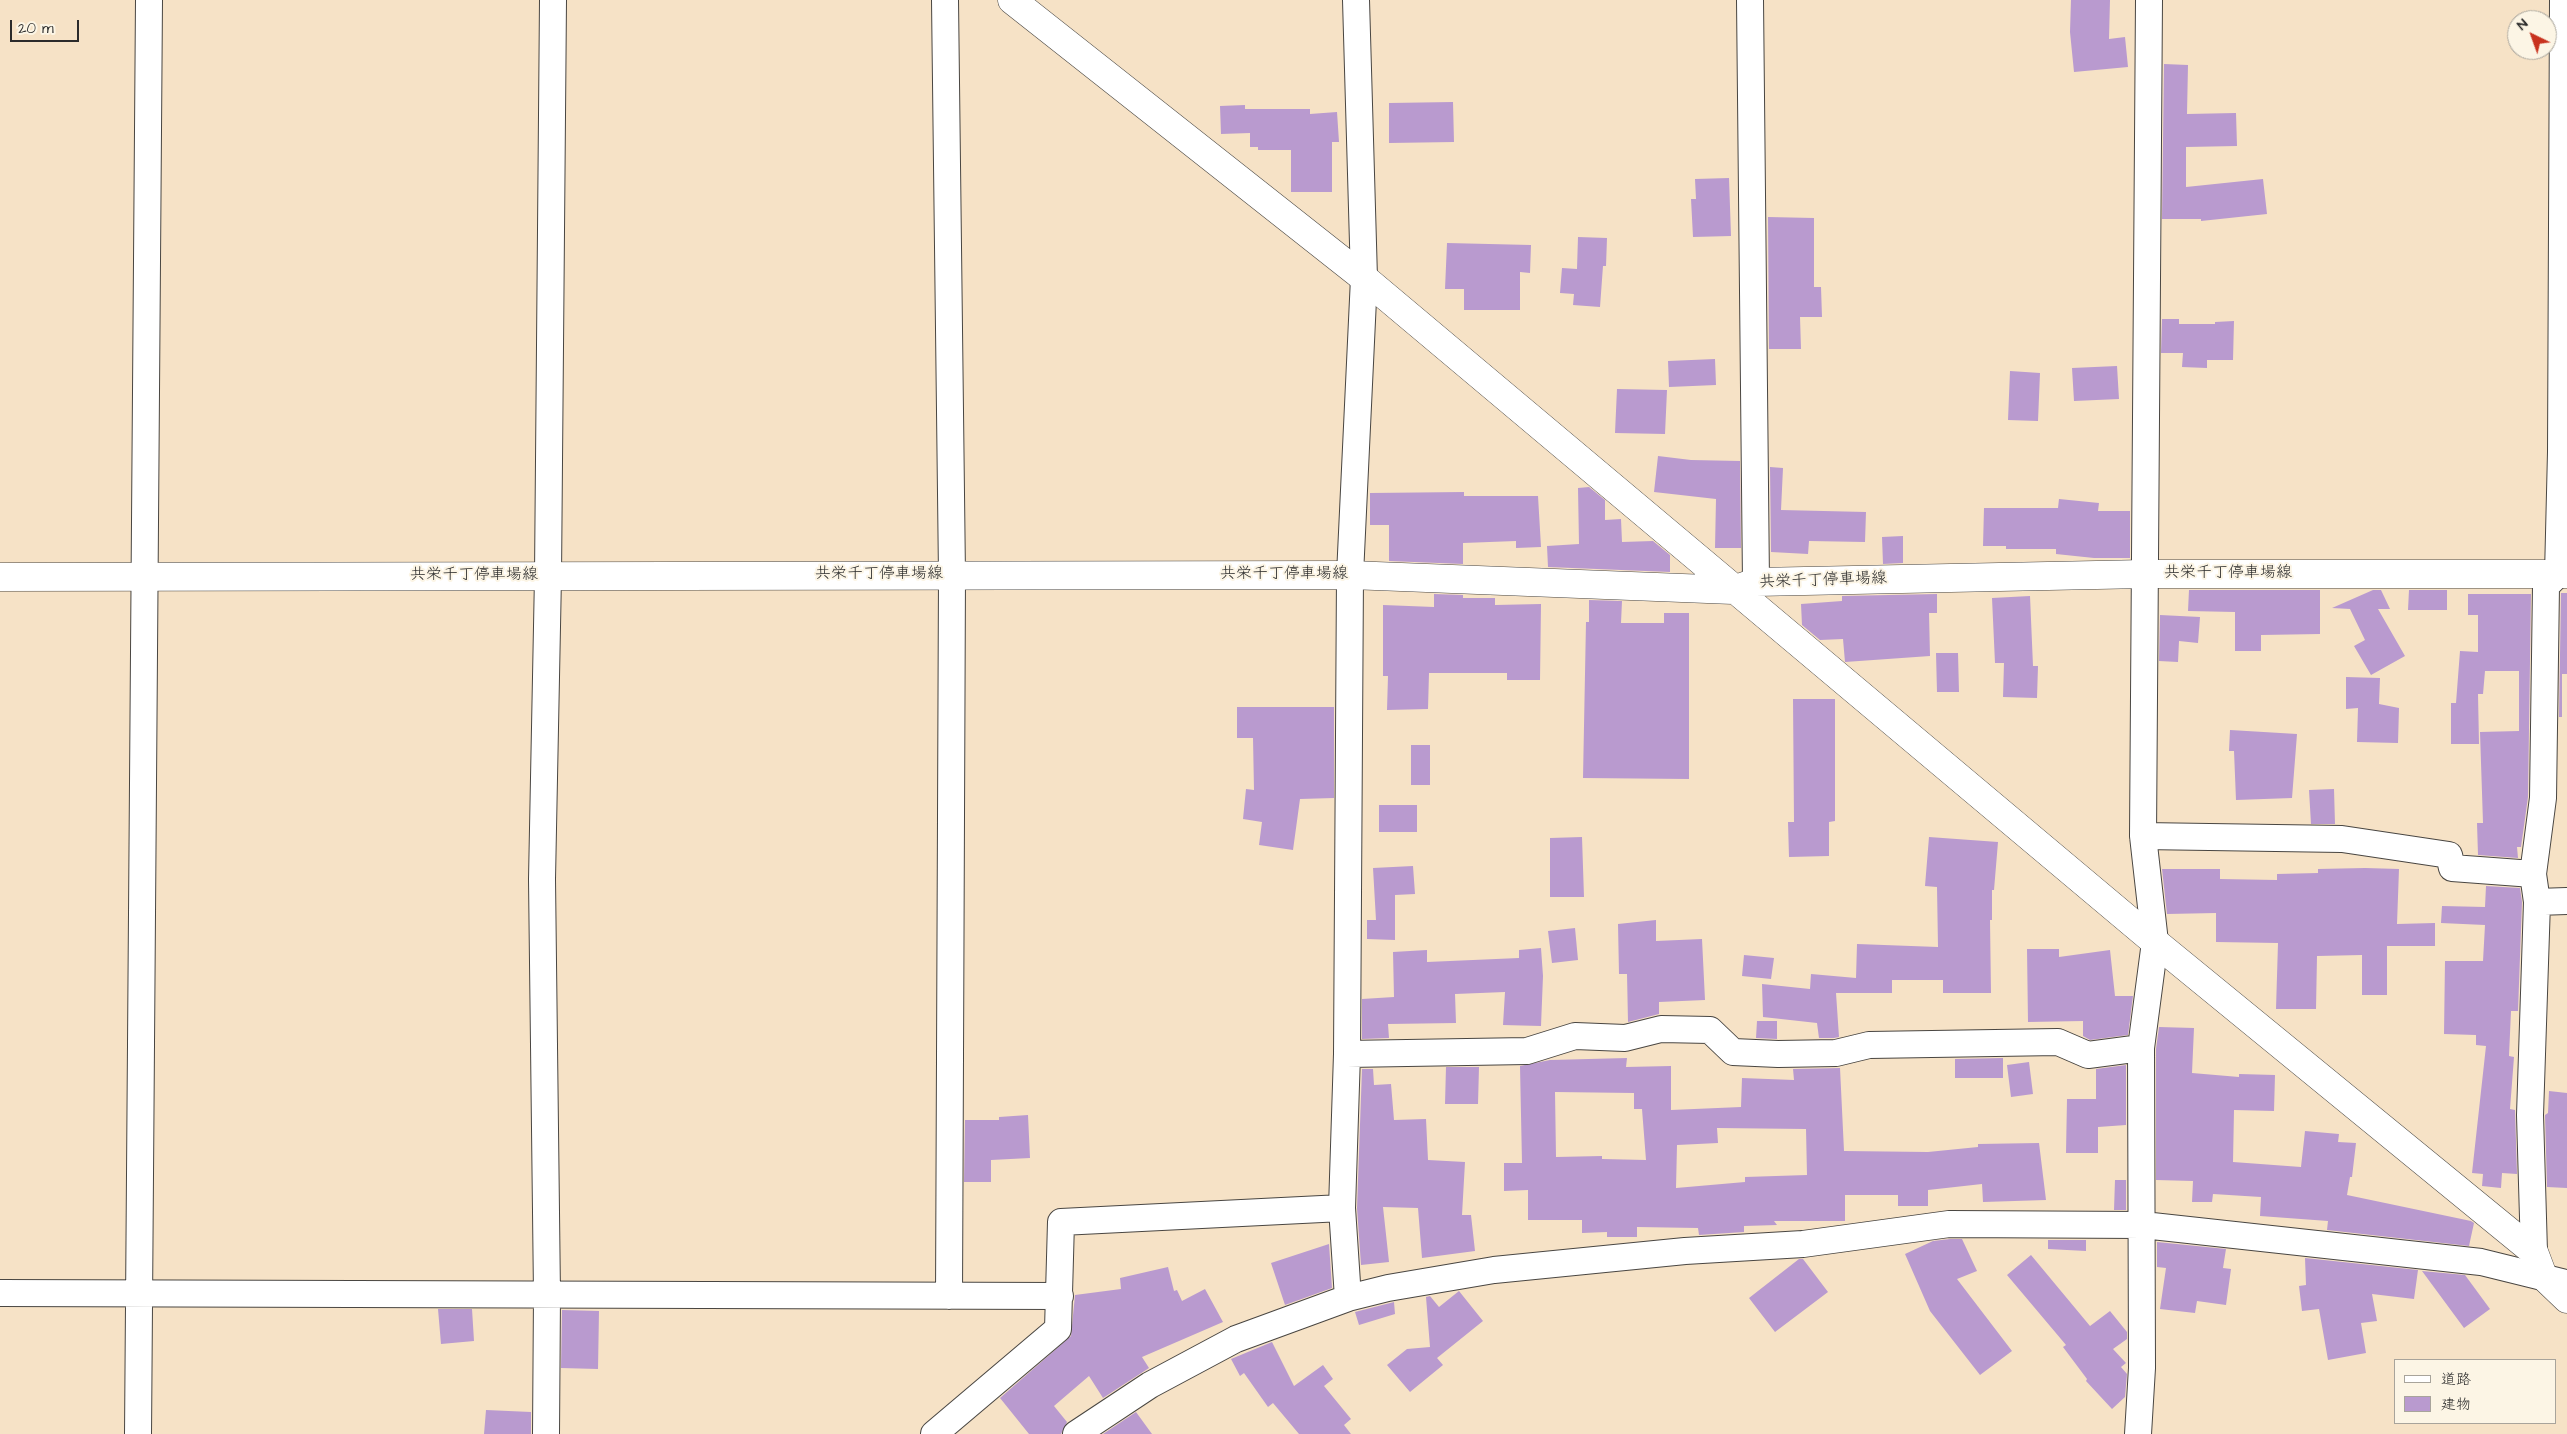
<!DOCTYPE html>
<html>
<head>
<meta charset="utf-8">
<style>
  body { margin:0 }
  #map { position:relative; width:2567px; height:1434px; overflow:hidden; background:#f6e2c6; font-family:"Architects Daughter","Klee One",sans-serif }
  canvas { display:block }
  .legend { position:absolute; left:2394px; top:1359px; width:162px; height:65px; box-sizing:border-box; background:#fcf5e5; border:1px solid #a8a49b; margin:0; padding:6px 9px; list-style:none; font-size:15px; color:#2b2b2b }
  .legend li { display:flex; align-items:center; gap:10px; height:25px }
  .legend b { width:25px; border:1px solid #a8a49b }
  .north { position:absolute; left:2507px; top:10px; width:50px; height:50px; box-sizing:border-box; background:#fcf5e5; border:1px solid #a8a49b; border-radius:50%; rotate:318deg; font-size:14px; font-weight:700; line-height:20px; text-align:center; color:#2b2b2b }
  .north::after { content:''; display:block; margin:auto; width:18px; height:22px; background:#c8321e; clip-path:polygon(50% 0,100% 100%,50% 72%,0 100%) }
  .scale { position:absolute; left:10px; top:20px; width:69px; height:22px; box-sizing:border-box; border:2px solid #2b2b2b; border-top:0; padding-left:6px; font-size:15px; line-height:18px; white-space:nowrap; color:#2b2b2b; -webkit-text-stroke:4px #fcf5e5; paint-order:stroke }
</style>
</head>
<body>
<div id="map">
<canvas width="2567" height="1434"></canvas>
<ul class="legend">
<li><b style="height:6px;background:#fff"></b>道路</li>
<li><b style="height:14px;background:#b99acf"></b>建物</li>
</ul>
<div class="north">N</div>
<div class="scale">20 m</div>
</div>
<script>
const g = document.querySelector('canvas').getContext('2d');
g.lineJoin = 'round';
function fill(path, color) {
  g.fillStyle = color;
  g.fill(path, 'evenodd');
}
function toPath(rows) {
  const path = new Path2D();
  for (const r of rows) {
    path.moveTo(r[0], r[1]);
    for (let i = 2; i < r.length; i += 2) path.lineTo(r[i], r[i + 1]);
  }
  return path;
}
function stroke(path, color, width, dash) {
  g.strokeStyle = color;
  g.lineWidth = width;
  g.lineCap = dash ? 'butt' : 'round';
  g.setLineDash(dash || []);
  g.stroke(path);
}
function label(font, color, halo, rows, align = 'center') {
  g.font = font + ' "Architects Daughter","Klee One",sans-serif';
  g.lineWidth = 4;
  g.setLineDash([]);
  g.textBaseline = 'middle';
  g.strokeStyle = halo;
  g.fillStyle = color;
  for (const [text, x, y, turn = 0] of rows) {
    g.save();
    g.translate(x, y);
    g.rotate((+turn || 0) * Math.PI / 180);
    g.textAlign = isNaN(turn) ? turn : align;
    if (halo) g.strokeText(text, 0, 0);
    g.fillText(text, 0, 0);
    g.restore();
  }
}
fill(toPath([
  [2071,0,2110,0,2109,39,2125,37,2128,67,2074,72,2070,32],
  [2164,64,2188,65,2187,114,2236,113,2237,146,2186,147,2186,187,2263,179,2267,214,2201,221,2201,219,2162,219],
  [1453,102,1454,142,1389,143,1389,103],
  [1245,105,1245,109,1310,109,1310,114,1337,112,1339,142,1332,142,1332,192,1291,192,1291,150,1258,150,1258,147,1250,147,1250,133,1221,134,1220,106],
  [1729,178,1731,236,1693,237,1691,199,1696,199,1695,179],
  [1768,217,1814,218,1814,287,1821,287,1822,317,1800,317,1801,349,1769,349],
  [1578,237,1607,238,1606,266,1603,266,1600,307,1573,305,1574,294,1560,293,1562,268,1577,269],
  [1447,243,1531,245,1530,273,1520,272,1520,310,1464,310,1464,289,1445,289],
  [2162,319,2179,319,2179,324,2215,324,2215,322,2234,321,2233,360,2207,360,2207,368,2182,367,2183,353,2161,353],
  [1715,359,1716,385,1669,387,1668,361],
  [2117,366,2119,399,2074,401,2072,368],
  [2010,371,2040,373,2038,421,2008,420],
  [1617,389,1667,390,1665,434,1615,433],
  [1658,456,1691,460,1740,461,1741,548,1715,548,1716,499,1654,492],
  [1770,467,1783,468,1781,510,1866,512,1865,542,1809,541,1808,554,1771,552],
  [1589,487,1605,500,1605,520,1621,519,1622,542,1653,541,1670,555,1670,572,1548,567,1547,546,1579,544,1578,488],
  [1464,492,1464,496,1538,496,1541,547,1516,548,1516,541,1463,543,1463,564,1389,561,1389,525,1370,525,1370,493],
  [2059,499,2099,503,2098,511,2130,511,2130,558,2094,558,2056,554,2056,549,2006,549,2006,546,1983,546,1984,508,2058,508],
  [1903,536,1903,563,1883,564,1882,537],
  [2189,590,2320,590,2320,634,2261,635,2261,651,2235,651,2235,612,2188,611],
  [2373,590,2381,590,2390,609,2378,609,2405,656,2371,675,2354,646,2365,640,2350,609,2332,608],
  [2409,590,2447,590,2447,610,2408,610],
  [2561,593,2567,593,2567,674,2562,674,2562,717,2559,717],
  [1434,594,1463,595,1463,598,1495,598,1495,605,1541,604,1540,680,1507,680,1507,673,1429,673,1428,709,1387,710,1388,676,1383,676,1383,605,1434,607],
  [1937,594,1937,613,1929,613,1930,656,1845,662,1843,639,1820,640,1802,625,1801,604,1842,601,1842,596],
  [2468,594,2531,594,2528,797,2521,847,2517,847,2518,858,2478,855,2477,823,2483,823,2480,732,2519,731,2519,671,2485,671,2483,694,2478,694,2479,744,2451,744,2451,703,2456,703,2460,651,2478,652,2478,615,2468,615],
  [2030,596,2033,666,2038,666,2037,698,2003,697,2004,663,1995,663,1992,598],
  [1589,600,1622,601,1621,623,1664,623,1664,613,1689,613,1689,779,1583,778,1586,622,1589,622],
  [2160,615,2200,617,2198,643,2179,641,2178,662,2159,661],
  [1936,653,1958,653,1959,692,1937,692],
  [2346,677,2380,678,2379,704,2399,708,2398,743,2357,742,2358,708,2346,709],
  [1793,699,1835,699,1835,821,1829,822,1829,856,1789,857,1788,822,1794,822],
  [1237,707,1334,707,1334,798,1300,799,1293,850,1259,845,1262,822,1243,819,1246,789,1254,790,1253,738,1237,738],
  [2230,730,2297,734,2292,798,2236,800,2234,751,2229,751],
  [1411,745,1430,745,1430,785,1411,785],
  [2334,789,2335,824,2311,824,2309,790],
  [1379,805,1417,805,1417,832,1379,832],
  [1582,837,1584,897,1550,897,1550,838],
  [1929,837,1998,842,1994,890,1992,890,1992,920,1990,920,1991,993,1943,993,1943,980,1892,980,1892,993,1836,993,1839,1037,1834,1038,1819,1038,1817,1023,1763,1017,1762,984,1810,989,1811,974,1856,978,1857,944,1938,947,1937,887,1925,886],
  [1413,866,1415,894,1395,895,1395,940,1367,939,1367,920,1376,920,1373,868],
  [2365,868,2399,869,2397,924,2435,923,2435,946,2387,946,2387,995,2362,995,2362,955,2317,956,2316,1009,2276,1009,2278,943,2216,942,2216,913,2167,914,2162,869,2220,869,2220,879,2277,880,2277,874,2318,873,2318,869],
  [2486,886,2520,888,2522,902,2518,1011,2511,1011,2509,1056,2514,1057,2510,1109,2515,1110,2517,1174,2502,1173,2501,1188,2482,1186,2483,1174,2472,1173,2486,1046,2476,1045,2476,1035,2444,1034,2445,961,2483,961,2485,925,2441,923,2442,906,2485,907],
  [1656,920,1656,941,1702,939,1705,1000,1659,1002,1659,1014,1628,1022,1627,974,1619,974,1618,924],
  [1575,928,1578,960,1552,963,1548,931],
  [1541,948,1543,976,1541,1026,1503,1025,1505,992,1455,994,1456,1023,1388,1024,1389,1038,1362,1039,1362,999,1394,997,1393,952,1427,950,1427,962,1519,958,1519,950],
  [2027,949,2059,949,2059,957,2110,950,2115,996,2133,996,2128,1035,2090,1040,2083,1036,2083,1021,2028,1022],
  [1744,955,1774,958,1771,979,1742,976],
  [1757,1021,1777,1021,1777,1039,1756,1038],
  [2159,1027,2194,1028,2192,1073,2239,1077,2239,1074,2275,1075,2274,1111,2234,1110,2233,1162,2301,1167,2305,1131,2339,1134,2338,1142,2356,1143,2352,1177,2350,1177,2347,1195,2471,1221,2474,1223,2469,1246,2327,1230,2328,1221,2260,1216,2261,1197,2213,1194,2212,1202,2192,1202,2193,1181,2156,1180,2156,1049],
  [1627,1058,1626,1067,1671,1066,1671,1110,1741,1107,1742,1078,1794,1080,1793,1069,1840,1068,1844,1151,1928,1152,1978,1147,1978,1144,2039,1143,2046,1200,1983,1202,1982,1184,1928,1190,1928,1206,1898,1206,1898,1195,1845,1195,1845,1221,1774,1221,1777,1225,1744,1226,1744,1232,1699,1235,1698,1228,1637,1227,1637,1237,1607,1237,1607,1232,1582,1233,1582,1220,1528,1220,1528,1190,1504,1191,1504,1163,1522,1163,1520,1066,1550,1060],
  [1555,1092,1634,1093,1634,1109,1642,1109,1646,1160,1602,1159,1602,1156,1556,1157],
  [1717,1128,1806,1129,1807,1175,1745,1177,1745,1182,1676,1188,1677,1145,1718,1143],
  [2003,1058,2003,1078,1955,1078,1955,1059],
  [2029,1062,2033,1094,2011,1097,2007,1065],
  [2126,1065,2126,1125,2098,1127,2098,1153,2066,1153,2067,1099,2096,1099,2096,1069],
  [1446,1067,1479,1067,1478,1104,1445,1104],
  [1362,1069,1373,1069,1374,1085,1391,1084,1394,1120,1426,1119,1428,1160,1465,1162,1462,1215,1471,1215,1475,1251,1422,1258,1418,1208,1383,1207,1389,1262,1361,1265,1357,1208],
  [2549,1091,2567,1093,2567,1188,2547,1187,2545,1115,2548,1113],
  [1028,1115,1030,1158,991,1160,991,1182,964,1182,965,1120,999,1120,999,1117],
  [2115,1180,2126,1180,2126,1210,2114,1210],
  [1950,1239,1962,1239,1977,1271,1957,1279,2012,1351,1980,1375,1930,1311,1905,1254,1933,1241],
  [2048,1240,2086,1240,2086,1251,2048,1249],
  [2157,1242,2226,1249,2223,1268,2231,1269,2226,1305,2197,1301,2195,1313,2160,1309,2166,1268,2157,1267],
  [1329,1244,1332,1288,1285,1305,1271,1263],
  [2031,1255,2090,1326,2110,1311,2127,1332,2127,1339,2113,1349,2126,1363,2121,1367,2127,1374,2125,1397,2112,1409,2086,1381,2087,1379,2063,1347,2066,1345,2007,1275],
  [2305,1258,2418,1270,2414,1299,2372,1294,2377,1321,2361,1323,2366,1353,2328,1360,2319,1309,2302,1311,2299,1286,2306,1285],
  [1799,1259,1803,1259,1828,1292,1775,1332,1749,1298],
  [1168,1267,1174,1291,1177,1290,1182,1301,1205,1289,1223,1322,1142,1357,1149,1368,1103,1398,1089,1376,1054,1406,1067,1422,1061,1434,1029,1434,1000,1398,1071,1336,1075,1295,1121,1289,1120,1278],
  [2422,1271,2465,1275,2490,1309,2464,1328],
  [1459,1291,1483,1321,1437,1358,1443,1365,1410,1392,1387,1365,1407,1349,1430,1347,1426,1297,1430,1296,1439,1307],
  [1394,1302,1395,1314,1359,1325,1355,1312],
  [438,1309,472,1309,474,1341,441,1344],
  [562,1310,599,1311,598,1369,561,1368],
  [1272,1342,1294,1386,1323,1365,1333,1379,1324,1386,1351,1419,1344,1425,1351,1434,1299,1434,1273,1403,1268,1407,1244,1373,1240,1376,1231,1359],
  [486,1410,531,1412,531,1434,484,1434],
  [1136,1412,1152,1434,1103,1434]
]), '#b99acf');
const street = toPath([
  [945,0,952,575,949,1296],
  [1750,0,1756,582],
  [2143,836,2342,839,2449,855,2452,868,2533,874],
  [2537,902,2533,874,2543,798,2546,586,2558,574,2561,452,2563,0],
  [1347,1054,1527,1051,1575,1036,1625,1038,1661,1029,1710,1030,1733,1052,1778,1054,1836,1053,1869,1045,2058,1042,2088,1055,2141,1048],
  [2534,1252,2530,1115,2537,902,2567,901],
  [0,1293,1060,1296],
  [1348,1298,1342,1208,1347,1054,1350,575,1364,278,1356,0],
  [138,1434,149,0],
  [546,1434,547,1295,542,879,548,576,553,0],
  [934,1434,1058,1329,1061,1222,1342,1208],
  [1076,1434,1150,1385,1236,1339,1348,1298,1388,1288,1494,1270,1685,1251,1803,1244,1949,1224,2143,1225,2481,1262,2562,1282],
  [2138,1434,2142,1368,2141,1048,2155,942,2143,836,2149,0]
]);
const secondary = toPath([
  [1012,0,1364,278,2155,942,2534,1252,2543,1276,2567,1299],
  [0,577,1350,575,1733,590,1756,582,2145,574,2567,574]
]);
stroke(street, '#494642', 28);
stroke(secondary, '#494642', 29);
stroke(street, '#fff', 26);
stroke(secondary, '#fff', 28);
label('16px', '#2b2b2b', '#fcf5e5', [
  ["共栄千丁停車場線",2228,574],
  ["共栄千丁停車場線",879,575],
  ["共栄千丁停車場線",1284,575],
  ["共栄千丁停車場線",474,576],
  ["共栄千丁停車場線",1823,581,-2]
]);
</script>
</body>
</html>
